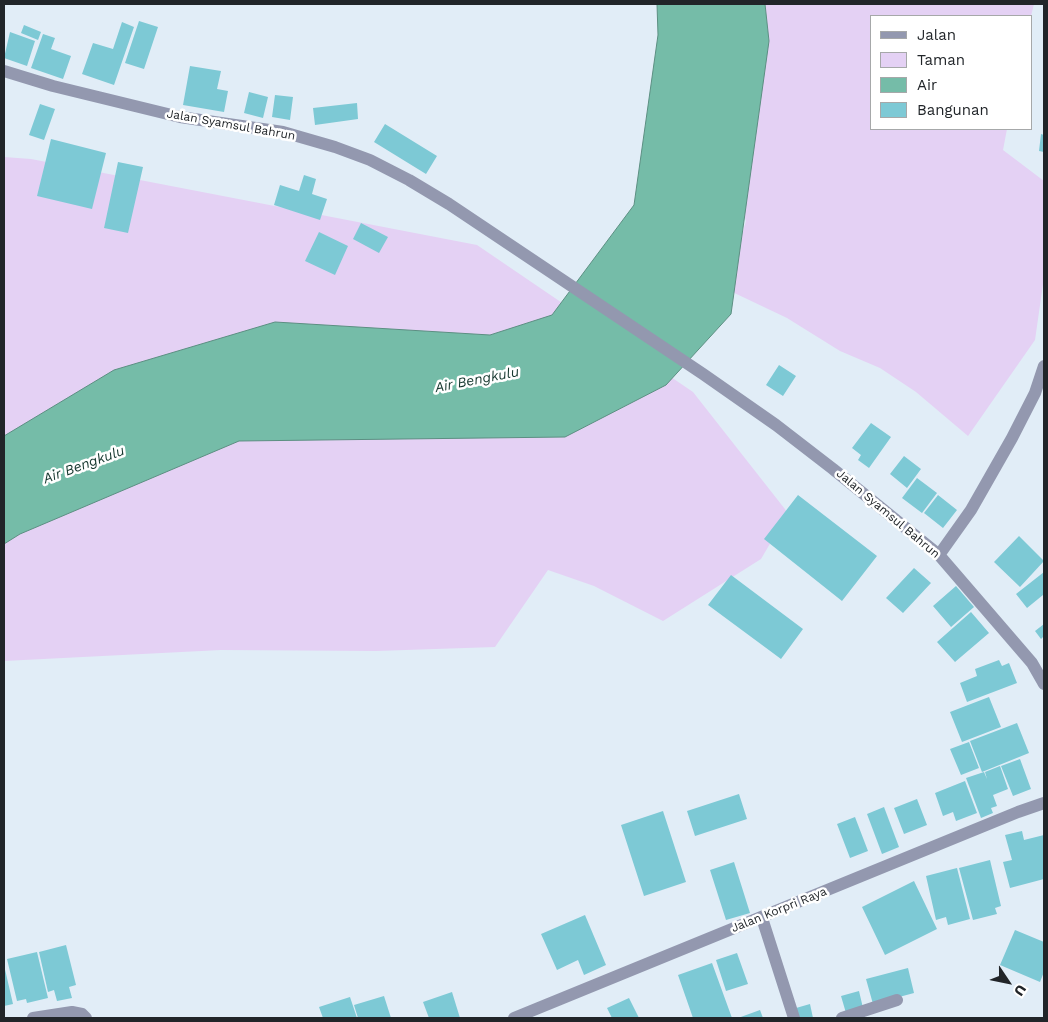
<!DOCTYPE html>
<html>
<head>
<meta charset="utf-8">
<style>
  body { margin:0 }
  #map { position:relative; width:1048px; height:1022px; overflow:hidden; background:#e1edf7; font-family:"Work Sans",sans-serif }
  canvas { display:block }
  .frame { position:absolute; inset:0; border:5px solid #212529; pointer-events:none }
  .legend { position:absolute; left:870px; top:15px; width:162px; height:115px; box-sizing:border-box; background:#fff; border:1px solid #a6a8a9; margin:0; padding:6px 9px; list-style:none; font-size:15px; color:#212529 }
  .legend li { display:flex; align-items:center; gap:10px; height:25px }
  .legend b { width:25px; border:1px solid #a6a8a9 }
  .north { position:absolute; left:983px; top:957px; width:50px; height:50px; -webkit-text-stroke:4px #fff; paint-order:stroke; rotate:124deg; font-size:14px; font-weight:700; line-height:20px; text-align:center; color:#212529 }
  .north::after { content:''; display:block; margin:auto; width:18px; height:22px; background:#212529; clip-path:polygon(50% 0,100% 100%,50% 72%,0 100%) }
</style>
</head>
<body>
<div id="map">
<canvas width="1048" height="1022"></canvas>
<div class="frame"></div>
<ul class="legend">
<li><b style="height:6px;background:#9398af"></b>Jalan</li>
<li><b style="height:14px;background:#e4d1f4"></b>Taman</li>
<li><b style="height:14px;background:#75bca8"></b>Air</li>
<li><b style="height:14px;background:#7dc9d5"></b>Bangunan</li>
</ul>
<div class="north">U</div>
</div>
<script>
const g = document.querySelector('canvas').getContext('2d');
g.lineJoin = 'round';
function fill(path, color) {
  g.fillStyle = color;
  g.fill(path, 'evenodd');
}
function toPath(rows) {
  const path = new Path2D();
  for (const r of rows) {
    path.moveTo(r[0], r[1]);
    for (let i = 2; i < r.length; i += 2) path.lineTo(r[i], r[i + 1]);
  }
  return path;
}
function stroke(path, color, width, dash) {
  g.strokeStyle = color;
  g.lineWidth = width;
  g.lineCap = dash ? 'butt' : 'round';
  g.setLineDash(dash || []);
  g.stroke(path);
}
function label(font, color, halo, rows, align = 'center') {
  g.font = font + ' "Work Sans",sans-serif';
  g.lineWidth = 5;
  g.setLineDash([]);
  g.textBaseline = 'middle';
  g.strokeStyle = halo;
  g.fillStyle = color;
  for (const [text, x, y, turn = 0] of rows) {
    g.save();
    g.translate(x, y);
    g.rotate((+turn || 0) * Math.PI / 180);
    g.textAlign = isNaN(turn) ? turn : align;
    if (halo) g.strokeText(text, 0, 0);
    g.fillText(text, 0, 0);
    g.restore();
  }
}
fill(toPath([
  [765,4,1034,4,1031,16,872,16,872,129,1007,129,1003,150,1044,181,1044,277,1035,340,968,436,916,392,880,368,840,351,787,318,726,289,746,221,720,139,769,41],
  [4,157,31,159,477,245,693,392,788,513,761,559,663,621,594,586,548,570,495,647,376,651,221,650,4,661]
]), '#e4d1f4');
const water = toPath([
  [657,4,765,4,769,41,731,314,666,385,565,437,239,441,20,534,4,544,4,436,114,370,275,322,490,335,552,315,634,205,658,35,657,4]
]);
fill(water, '#75bca8');
stroke(water, '#5c8f82', 1);
fill(toPath([
  [139,21,158,27,144,69,125,63],
  [122,22,134,27,114,85,82,74,93,43,113,49],
  [24,25,41,32,38,40,21,33],
  [10,32,35,41,27,66,4,58],
  [43,34,55,38,51,49,71,56,63,79,31,68],
  [190,66,221,71,217,89,228,91,224,112,183,105],
  [249,92,268,97,263,118,244,113],
  [275,95,293,97,290,120,272,117],
  [357,103,358,119,315,125,313,108],
  [40,104,55,109,44,140,29,135],
  [385,124,437,156,426,174,374,142],
  [1041,134,1044,135,1044,152,1039,151],
  [51,139,106,153,92,209,37,196],
  [118,162,143,167,128,233,104,228],
  [304,175,316,179,312,194,327,199,320,220,274,205,280,185,299,191],
  [361,223,388,237,379,253,353,239],
  [319,232,348,246,335,275,305,261],
  [779,365,796,376,783,396,766,385],
  [871,423,891,437,869,468,858,460,861,455,852,448],
  [904,456,921,469,907,488,890,474],
  [917,478,937,493,922,513,902,498],
  [798,495,877,556,842,601,764,539],
  [938,495,957,510,943,528,924,513],
  [1019,536,1044,561,1020,587,994,562],
  [914,568,931,583,903,613,886,598],
  [1044,572,1044,597,1043,595,1027,608,1016,594],
  [731,575,803,629,781,659,708,605],
  [956,586,974,607,951,627,933,606],
  [971,612,989,633,955,662,937,642],
  [1044,624,1044,636,1041,639,1035,631],
  [999,660,1002,666,1009,663,1017,683,967,702,960,683,977,676,975,669],
  [989,697,1001,727,962,742,950,712],
  [1017,723,1029,753,982,772,970,741],
  [969,742,979,768,961,775,950,749],
  [1020,759,1031,789,1013,796,1001,766],
  [1000,766,1008,789,993,795,997,806,991,808,993,813,981,818,966,778,984,772,987,779,985,772],
  [965,781,977,813,956,821,953,812,943,816,935,793],
  [739,794,747,819,695,836,687,811],
  [917,799,927,825,904,834,894,808],
  [884,807,899,847,882,854,867,814],
  [663,811,686,882,644,896,621,825],
  [855,817,868,851,850,858,837,824],
  [1022,831,1024,840,1044,835,1044,879,1010,888,1003,862,1012,860,1005,835],
  [990,860,1001,906,995,908,997,914,973,920,959,868],
  [734,862,750,913,726,920,710,870],
  [957,868,970,919,948,925,946,917,936,920,926,876],
  [914,881,937,929,885,955,862,907],
  [585,915,606,965,584,975,578,960,557,970,541,934],
  [1015,930,1044,942,1044,972,1040,982,1000,965],
  [66,945,76,985,69,987,72,998,57,1001,54,990,48,992,39,952],
  [37,952,48,998,27,1003,26,999,17,1001,7,959],
  [737,953,748,984,726,991,716,960],
  [712,963,732,1018,693,1018,678,975],
  [4,965,13,1004,4,1006],
  [908,968,914,993,873,1004,866,979],
  [859,991,863,1008,846,1013,841,996],
  [452,992,460,1018,429,1018,423,1002],
  [384,996,391,1018,358,1018,354,1005],
  [350,997,357,1018,323,1018,319,1007],
  [629,998,639,1018,612,1018,607,1008],
  [810,1004,813,1018,799,1018,796,1008],
  [760,1010,763,1018,738,1018]
]), '#7dc9d5');
stroke(toPath([
  [4,71,53,86,180,117,283,132,335,147,370,160,409,180,449,204,703,374,776,425,833,469,939,555,1032,663,1044,684],
  [939,555,971,510,1012,438,1035,393,1044,366],
  [762,918,794,1018],
  [33,1018,72,1012,82,1014,86,1018],
  [514,1018,1018,812,1044,803],
  [842,1018,897,1000]
]), '#9398af', 12);
label('12px', '#212529', '#fff', [
  ["Jalan Syamsul Bahrun",231,125,10],
  ["Jalan Syamsul Bahrun",888,514,40],
  ["Jalan Korpri Raya",779,910,-22]
]);
label('italic 14px', '#15372e', '#fff', [
  ["Air Bengkulu",477,380,-11],
  ["Air Bengkulu",84,465,-20]
]);
</script>
</body>
</html>
